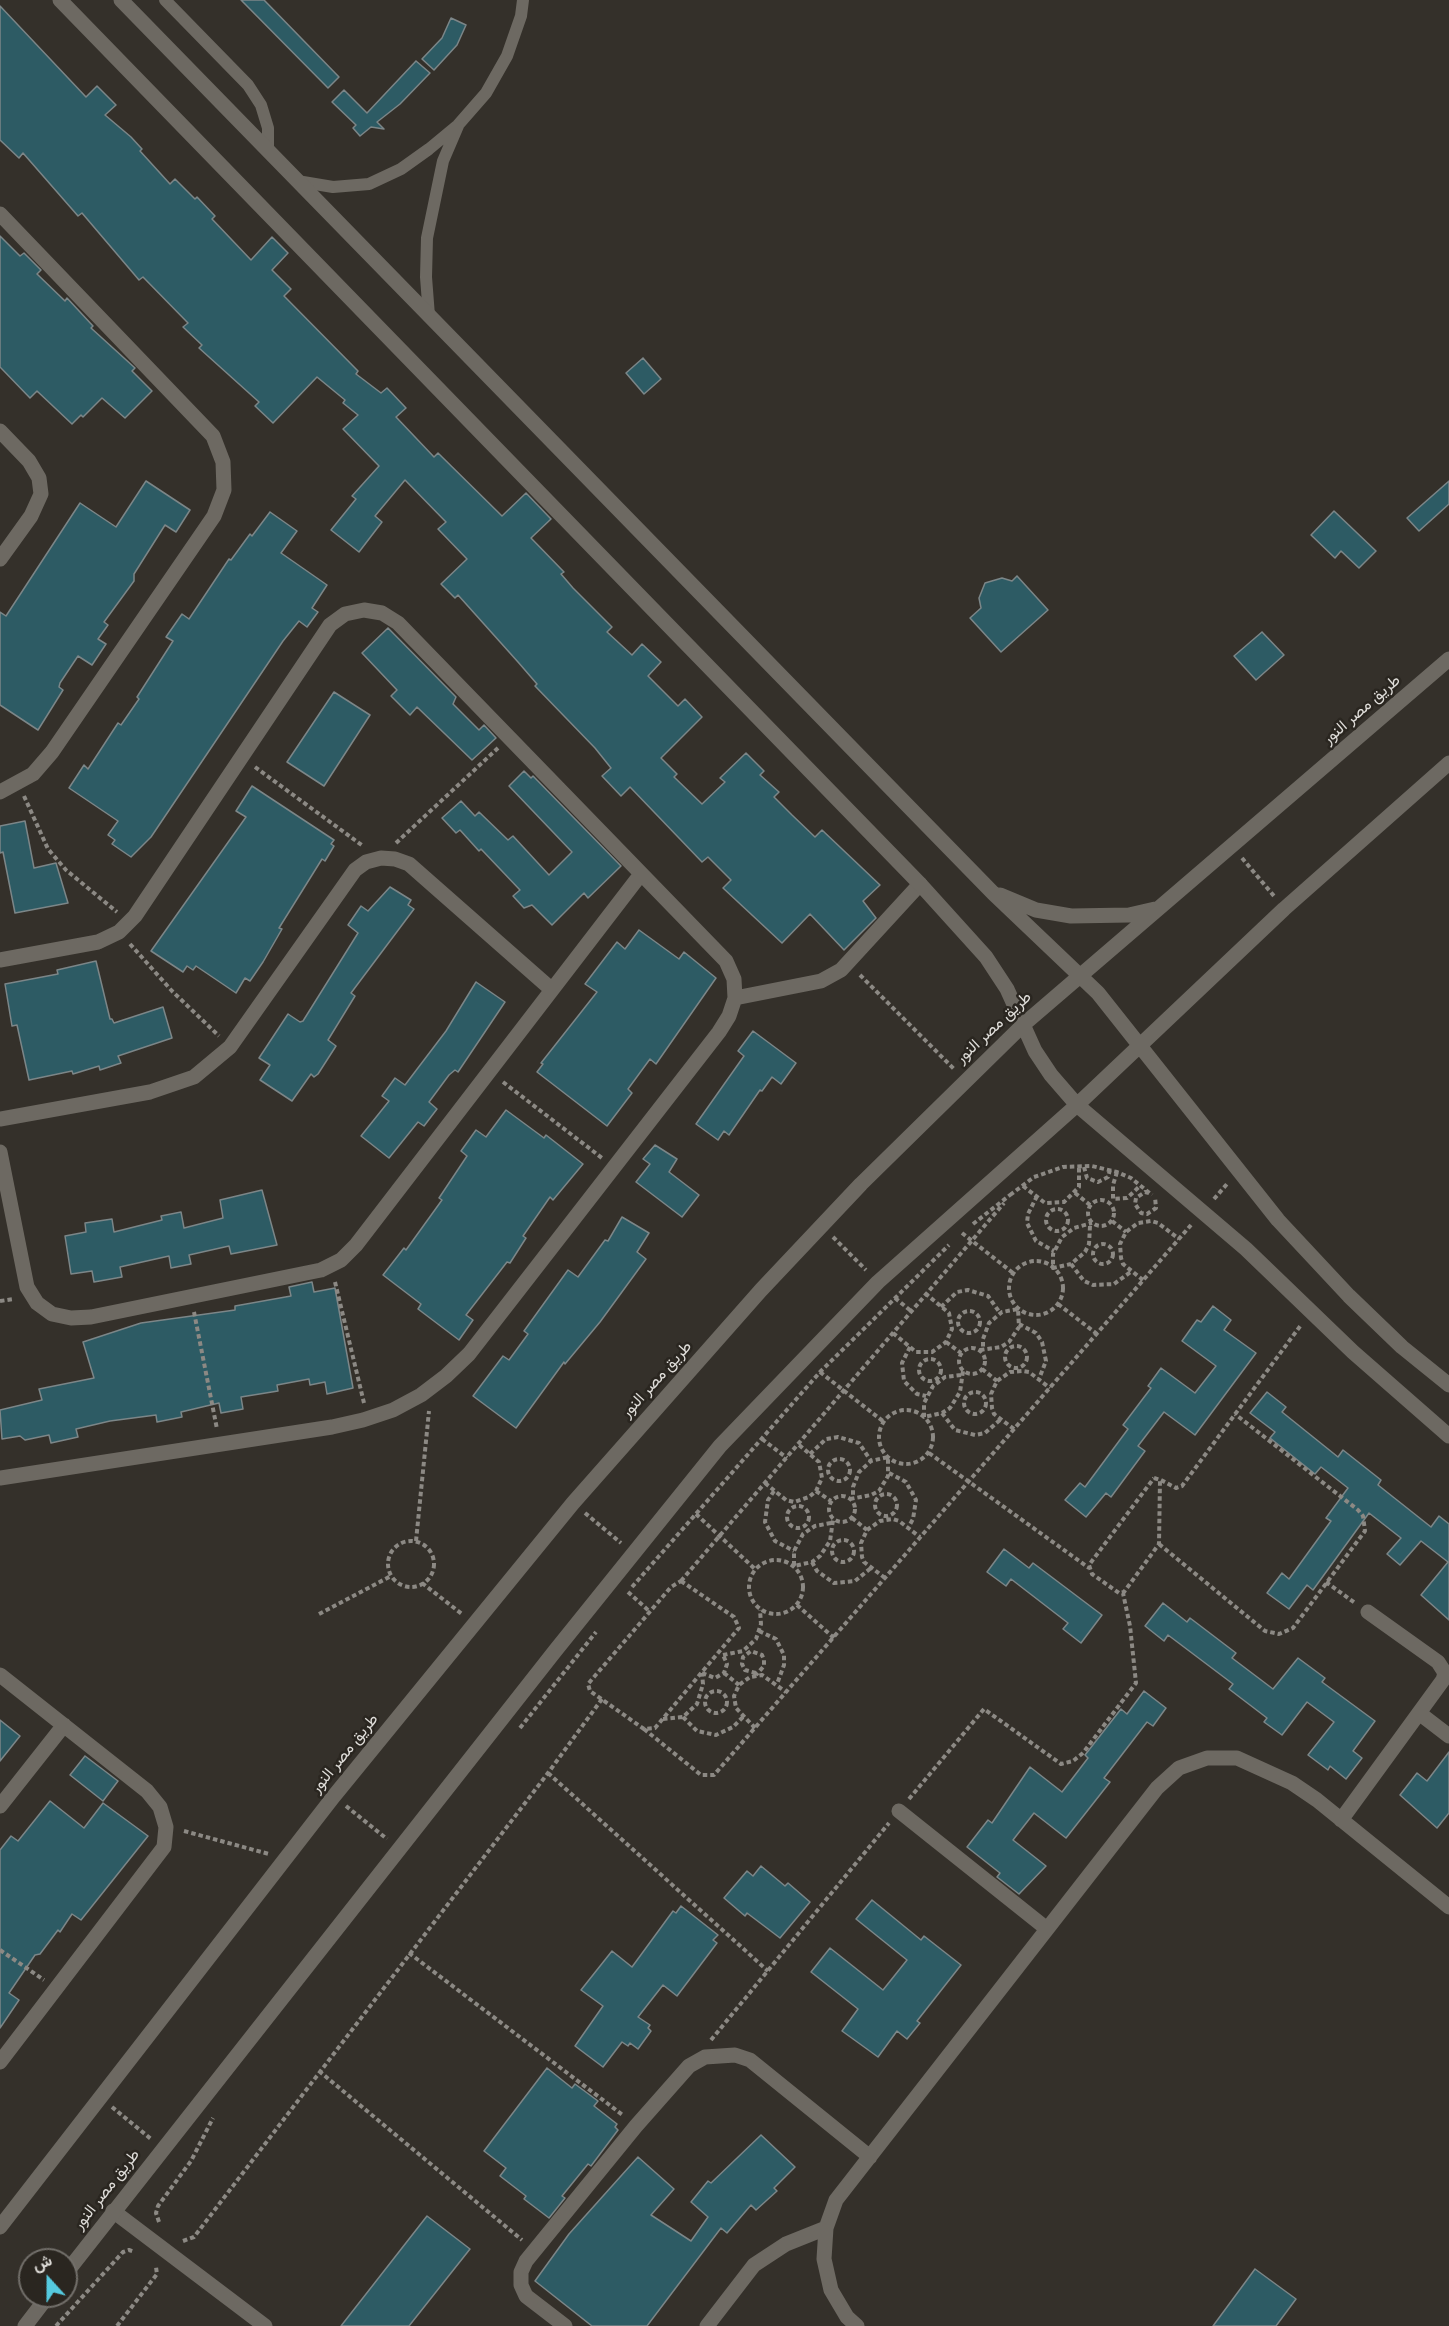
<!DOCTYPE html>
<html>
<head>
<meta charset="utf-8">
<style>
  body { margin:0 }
  #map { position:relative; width:1449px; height:2326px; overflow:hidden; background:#34302a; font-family:Roboto,Vazirmatn,sans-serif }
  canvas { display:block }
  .north { position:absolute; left:18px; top:2248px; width:60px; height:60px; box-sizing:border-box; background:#2a2620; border:2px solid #726f6a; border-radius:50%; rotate:339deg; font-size:16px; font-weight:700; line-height:24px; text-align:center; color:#dfddd9 }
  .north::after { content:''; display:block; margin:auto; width:21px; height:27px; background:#55cadf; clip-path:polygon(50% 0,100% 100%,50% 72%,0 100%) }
</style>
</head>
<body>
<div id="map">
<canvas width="1449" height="2326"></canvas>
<div class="north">ش</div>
</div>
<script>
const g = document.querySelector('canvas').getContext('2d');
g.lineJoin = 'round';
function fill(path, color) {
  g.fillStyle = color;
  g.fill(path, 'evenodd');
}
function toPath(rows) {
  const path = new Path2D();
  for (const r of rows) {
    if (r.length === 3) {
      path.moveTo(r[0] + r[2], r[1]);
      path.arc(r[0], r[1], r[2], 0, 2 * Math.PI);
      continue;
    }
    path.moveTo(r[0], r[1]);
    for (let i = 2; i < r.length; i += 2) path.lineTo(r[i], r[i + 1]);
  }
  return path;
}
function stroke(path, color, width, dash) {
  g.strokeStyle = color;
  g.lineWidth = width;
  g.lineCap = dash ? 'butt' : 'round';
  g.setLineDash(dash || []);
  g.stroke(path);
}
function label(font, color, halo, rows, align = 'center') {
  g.font = font + ' Roboto,Vazirmatn,sans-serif';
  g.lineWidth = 5;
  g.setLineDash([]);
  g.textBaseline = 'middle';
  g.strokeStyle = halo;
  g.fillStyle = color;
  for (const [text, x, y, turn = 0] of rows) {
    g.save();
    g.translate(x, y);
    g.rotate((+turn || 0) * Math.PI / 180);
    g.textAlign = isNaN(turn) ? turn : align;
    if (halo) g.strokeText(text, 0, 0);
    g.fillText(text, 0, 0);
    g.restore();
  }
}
const building = toPath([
  [241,0,264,0,339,77,328,88,241,0],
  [0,6,86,97,97,86,116,105,105,115,131,137,142,149,140,151,170,184,175,179,195,199,197,197,215,216,212,219,251,260,272,237,288,253,272,270,291,289,284,296,358,371,356,374,381,393,387,388,406,408,396,417,434,457,438,453,502,516,526,493,551,519,531,538,564,572,561,574,573,588,612,627,607,632,632,655,642,644,661,662,648,676,678,706,685,699,702,717,661,758,677,774,674,777,702,804,725,782,720,778,746,753,764,771,760,775,779,792,774,797,792,815,815,837,822,830,880,885,863,901,876,918,844,950,810,914,782,943,723,888,731,880,708,857,702,862,630,787,621,796,602,776,611,768,595,748,535,686,537,684,518,662,458,595,455,598,441,584,467,559,438,529,446,522,405,480,375,516,382,522,359,552,331,530,356,499,352,496,379,466,343,429,358,415,343,403,345,400,317,377,273,423,255,406,259,402,199,348,202,345,183,327,188,323,143,277,139,280,82,213,78,216,23,153,19,158,0,140,0,6],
  [451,18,466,25,457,45,434,70,422,59,442,38,451,18],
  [416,61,430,73,400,104,377,122,384,129,371,127,360,136,353,128,356,125,332,102,344,90,367,113,416,61],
  [0,236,20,256,24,253,41,270,37,274,65,301,67,298,93,326,91,328,135,368,132,371,152,391,125,418,102,398,83,417,81,415,72,424,37,391,30,398,0,367,0,236],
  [643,358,661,379,644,394,626,373,643,358],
  [146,481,190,510,176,532,165,525,134,574,134,581,104,622,108,625,98,639,106,644,92,665,78,656,60,683,59,687,63,690,38,730,0,705,0,612,6,616,80,503,116,527,146,481],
  [1449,481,1449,504,1419,531,1407,518,1449,481],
  [1334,511,1376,551,1359,568,1341,551,1335,558,1311,535,1334,511],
  [270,512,297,531,281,553,327,585,312,608,318,612,307,627,299,621,283,641,151,837,131,857,112,844,115,840,108,835,118,821,69,788,84,765,88,769,118,723,121,725,139,699,137,697,173,641,166,637,182,614,189,619,229,559,231,560,250,534,252,536,270,512],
  [1017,576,1048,610,1001,652,970,618,981,608,979,598,985,583,1002,578,1012,581,1017,576],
  [388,628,456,697,453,704,479,730,484,725,496,738,472,760,417,707,410,715,391,696,397,690,362,653,388,628],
  [1262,632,1284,655,1256,680,1234,656,1262,632],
  [334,692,370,715,324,786,287,762,334,692],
  [524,771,531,778,533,776,621,866,588,898,584,893,552,925,532,905,524,908,513,896,520,890,481,849,479,851,460,830,456,833,442,818,461,801,475,816,479,812,508,840,513,836,549,875,572,852,509,786,524,771],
  [252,786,334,840,331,844,334,846,325,861,322,859,279,928,282,929,263,962,250,981,245,978,236,993,196,966,193,970,187,966,183,972,151,951,246,817,236,811,252,786],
  [25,821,34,868,56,863,68,903,15,913,3,852,0,853,0,826,25,821],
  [390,887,411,900,408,905,414,909,351,993,355,996,328,1040,336,1046,318,1074,314,1077,311,1074,292,1101,260,1080,270,1065,259,1058,288,1014,300,1022,303,1021,358,933,348,925,361,906,368,911,390,887],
  [639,930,679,959,684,952,716,978,656,1064,650,1059,628,1089,632,1093,607,1126,537,1072,543,1064,541,1063,597,992,585,984,617,942,625,949,639,930],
  [96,961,110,1019,112,1019,114,1023,163,1007,172,1038,118,1056,121,1063,100,1070,99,1066,73,1074,72,1071,29,1080,17,1025,12,1026,5,984,58,974,57,970,96,961],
  [476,982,505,1002,458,1072,455,1070,449,1075,429,1102,437,1109,424,1126,418,1122,389,1158,361,1136,389,1101,382,1096,395,1078,405,1085,446,1031,476,982],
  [753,1031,796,1063,781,1084,772,1077,762,1091,760,1090,729,1135,724,1131,718,1140,696,1124,744,1056,738,1051,753,1031],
  [506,1110,544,1138,546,1135,583,1164,553,1200,550,1197,523,1236,526,1238,510,1263,507,1262,466,1315,473,1320,459,1340,418,1309,421,1304,383,1275,404,1248,406,1250,442,1200,439,1198,467,1156,461,1151,476,1130,486,1137,506,1110],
  [655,1145,677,1159,669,1172,699,1195,682,1217,636,1182,650,1164,643,1159,655,1145],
  [262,1190,277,1245,231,1254,229,1246,189,1255,191,1264,171,1268,169,1256,120,1267,122,1277,94,1282,92,1271,71,1274,65,1236,86,1232,85,1223,112,1219,114,1232,162,1220,161,1216,181,1212,184,1228,223,1218,220,1200,262,1190],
  [622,1217,649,1233,637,1252,646,1259,600,1322,565,1364,564,1362,516,1428,473,1396,503,1356,509,1360,528,1334,524,1331,568,1270,578,1277,605,1240,608,1241,622,1217],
  [312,1282,314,1292,335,1288,353,1388,327,1394,325,1382,310,1385,309,1379,277,1385,278,1391,241,1397,243,1409,221,1413,219,1403,181,1412,182,1417,157,1422,156,1415,110,1421,76,1429,78,1437,51,1443,49,1435,25,1440,20,1436,2,1439,0,1410,42,1400,39,1389,94,1378,83,1342,141,1323,235,1310,235,1306,291,1296,289,1287,312,1282],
  [1213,1306,1231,1320,1224,1330,1256,1353,1195,1435,1164,1412,1138,1446,1145,1451,1111,1497,1106,1493,1086,1517,1065,1500,1080,1483,1085,1487,1128,1429,1123,1425,1151,1388,1148,1386,1161,1368,1195,1393,1216,1366,1182,1341,1197,1320,1201,1322,1213,1306],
  [1267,1392,1286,1407,1282,1412,1338,1457,1343,1450,1381,1480,1378,1485,1431,1527,1439,1516,1449,1524,1449,1620,1421,1595,1448,1562,1421,1541,1400,1565,1387,1554,1401,1538,1369,1513,1313,1590,1307,1585,1289,1609,1267,1593,1282,1573,1289,1579,1331,1521,1326,1518,1348,1488,1321,1467,1315,1474,1270,1438,1275,1432,1250,1413,1267,1392],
  [1004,1549,1029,1568,1033,1563,1102,1615,1081,1643,1063,1629,1068,1623,1011,1579,1006,1586,987,1572,1004,1549],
  [1163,1603,1187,1622,1190,1618,1236,1653,1232,1658,1273,1689,1298,1658,1325,1678,1322,1682,1375,1721,1353,1751,1362,1758,1346,1779,1330,1766,1328,1770,1308,1755,1334,1722,1307,1702,1282,1735,1264,1722,1267,1718,1229,1689,1233,1684,1168,1635,1164,1641,1145,1626,1163,1603],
  [1144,1691,1166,1708,1153,1726,1147,1722,1104,1778,1110,1782,1066,1838,1034,1813,1013,1840,1046,1866,1019,1894,997,1877,1000,1873,967,1847,988,1820,992,1823,1030,1767,1062,1792,1088,1758,1085,1755,1121,1709,1127,1714,1144,1691],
  [0,1720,20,1736,0,1761,0,1720],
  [1449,1752,1449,1813,1437,1828,1400,1795,1417,1773,1427,1781,1449,1752],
  [85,1756,118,1781,103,1801,70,1775,85,1756],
  [50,1801,84,1828,103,1803,148,1836,81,1920,72,1914,60,1932,58,1930,40,1954,35,1955,9,1993,19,2000,0,2028,0,1850,11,1836,18,1841,50,1801],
  [761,1866,785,1886,788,1883,810,1902,780,1938,747,1913,745,1916,724,1898,747,1871,753,1876,761,1866],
  [872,1900,921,1940,924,1936,961,1965,917,2021,920,2023,907,2039,897,2031,878,2057,842,2031,858,2009,811,1972,830,1948,883,1990,907,1960,856,1919,872,1900],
  [681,1906,718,1935,713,1940,717,1943,677,1996,663,1985,638,2017,650,2025,648,2028,651,2031,638,2049,630,2043,628,2046,622,2042,603,2067,575,2046,603,2006,581,1990,612,1951,632,1967,673,1911,676,1913,681,1906],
  [547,2068,572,2088,575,2084,598,2101,594,2106,617,2124,615,2127,618,2130,591,2166,588,2164,562,2196,565,2198,549,2218,524,2199,526,2196,500,2176,506,2168,484,2151,547,2068],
  [761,2135,795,2167,774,2188,777,2191,756,2210,751,2205,727,2233,721,2228,647,2326,592,2326,535,2281,569,2234,638,2157,674,2189,651,2215,691,2241,708,2217,691,2202,708,2181,711,2183,761,2135],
  [427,2216,470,2249,409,2326,341,2326,427,2216],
  [1255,2269,1296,2299,1276,2326,1213,2326,1255,2269]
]);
fill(building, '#2d5b64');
stroke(building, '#7c8688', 1.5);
stroke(toPath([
  [255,767,363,846],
  [24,796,48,849,66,870,117,912],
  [396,843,498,748],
  [1242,858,1274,896],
  [130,944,172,991,219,1036],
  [860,975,954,1069],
  [503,1082,602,1158],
  [1084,1167,1087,1178,1098,1182,1108,1177,1110,1170],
  [1117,1172,1113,1185,1113,1199,1127,1198,1140,1186],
  [1023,1186,1045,1203,1064,1202,1079,1187,1079,1167],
  [1075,1193,1090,1205],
  [1149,1193,1145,1192,1136,1198,1135,1204,1141,1213,1147,1214,1156,1208,1155,1197],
  [1010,1195,1034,1177,1063,1167,1092,1166,1117,1172,1131,1178,1152,1195],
  [1037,1196,1028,1214,1027,1223,1036,1241,1054,1251],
  [1214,1199,1227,1184],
  [1101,1213,13],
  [1057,1220,11],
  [1112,1221,1126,1232],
  [973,1224,1010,1195],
  [1090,1226,1089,1244,1085,1252,1071,1264,1053,1268,1053,1254,1062,1237,1074,1228,1092,1223],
  [962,1233,1013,1273],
  [833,1237,866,1270],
  [1103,1254,10],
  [1036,1288,27],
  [1071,1264,1084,1281,1093,1285,1114,1284,1132,1271],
  [1143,1280,1123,1264,1121,1258,1120,1244,1126,1232,1138,1223,1151,1221,1158,1223,1179,1239],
  [335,1282,364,1403],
  [895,1298,911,1311],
  [0,1301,14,1299],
  [1058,1304,1097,1334],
  [941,1307,957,1292,968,1290,988,1296,1000,1313],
  [969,1322,11],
  [194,1312,217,1429],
  [1019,1324,1036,1333,1042,1342,1046,1361,1039,1379],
  [893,1333,916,1352,932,1352,946,1342,952,1329,949,1313,926,1294],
  [946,1342,961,1353],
  [1016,1357,11],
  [910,1347,902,1363,904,1381,917,1394,926,1396],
  [972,1361,13],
  [980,1350,1001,1347,1009,1342,1019,1327,1018,1309,1002,1312,989,1323,983,1339,983,1348],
  [930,1370,11],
  [982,1369,997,1381],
  [820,1372,884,1422],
  [961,1375,945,1377,933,1386,924,1403,924,1417,942,1413,950,1408,960,1392,963,1371],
  [975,1403,11],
  [906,1437,27],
  [942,1413,955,1430,975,1435,985,1433,1001,1419],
  [1014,1429,994,1414,992,1408,991,1394,997,1381,1010,1372,1023,1371,1029,1372,1050,1388],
  [762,1439,787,1458],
  [929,1453,1089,1568],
  [810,1454,826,1439,838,1437,859,1443,871,1461],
  [839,1470,11],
  [889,1473,906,1482,916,1500,913,1519,908,1528],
  [1154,1478,1160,1480,1159,1544,1124,1592,1119,1593,1092,1574,1089,1565,1154,1478],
  [1161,1480,1176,1488,1182,1486,1301,1325],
  [765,1483,786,1500,794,1502,809,1497,816,1491,822,1478,819,1462,798,1444],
  [774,1491,768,1500,765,1522,775,1541,794,1551],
  [816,1491,831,1501],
  [886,1505,11],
  [842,1509,13],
  [850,1499,871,1495,879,1491,888,1476,888,1457,871,1461,859,1472,853,1487,853,1496],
  [798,1517,11],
  [585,1513,621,1543],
  [696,1514,756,1570],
  [852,1518,867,1530],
  [831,1523,815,1526,803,1534,794,1551,794,1566,812,1562,820,1556,830,1541,833,1520],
  [843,1551,11],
  [416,1541,429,1411],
  [411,1564,23],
  [1159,1544,1265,1631,1279,1634,1293,1628,1365,1531,1363,1516,1358,1510,1235,1414],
  [776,1587,27],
  [812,1562,817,1571,834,1583,855,1581,871,1568],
  [885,1578,864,1562,862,1557,861,1543,867,1530,880,1521,893,1519,899,1521,920,1537],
  [681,1581,1004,1203],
  [681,1581,734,1617,739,1628,655,1728,644,1729,590,1691,588,1684,671,1587,681,1581],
  [1326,1582,1355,1603],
  [422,1583,462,1614],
  [632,1587,820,1372,949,1245],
  [628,1592,649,1611],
  [797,1605,834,1638],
  [319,1614,391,1576],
  [759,1631,776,1639,784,1655,784,1665,777,1684],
  [723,1655,743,1651,756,1639,761,1624,760,1610],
  [702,1673,715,1678,724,1673,727,1664,723,1655],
  [724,1673,739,1685],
  [756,1673,745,1670,742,1664,743,1657,751,1651,762,1655,764,1660,764,1666,756,1675],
  [716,1702,11],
  [683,1717,697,1731,716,1735,733,1727,743,1717],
  [663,1719,683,1717,697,1704,703,1684,702,1673],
  [520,1728,596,1632],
  [755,1728,736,1708,734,1696,739,1685,750,1677,762,1675,786,1692],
  [644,1729,701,1775,714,1775,1191,1225],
  [548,1773,768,1971],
  [909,1799,984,1709,1061,1764,1073,1761,1083,1753,1136,1683,1130,1626,1123,1593],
  [346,1806,387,1839],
  [184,1831,269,1854],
  [0,1950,44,1980],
  [409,1953,624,2116],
  [711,2040,889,1823],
  [319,2071,522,2240],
  [112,2107,151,2139],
  [159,2222,156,2213,158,2206,191,2161,213,2118],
  [183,2241,194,2237,548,1773,602,1699],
  [56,2326,123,2252,129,2250,135,2252],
  [117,2326,157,2274,156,2267]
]), '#8c8984', 4, [4.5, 3]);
stroke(toPath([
  [165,0,248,85,261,105,268,128,268,151],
  [297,181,333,187,369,184,401,169,429,149,458,125,486,93,507,56,521,16,523,0],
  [429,316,426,277,427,238,443,161,458,126]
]), '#6d6962', 12);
stroke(toPath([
  [0,214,213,436,223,462,224,490,214,516,52,752,33,774,0,792],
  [0,431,29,461,39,478,41,494,31,516,0,559],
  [0,960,98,942,119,932,135,916,330,625,345,614,364,610,382,613,398,623,726,961,734,979,735,998,729,1016,719,1032,469,1354,446,1376,421,1395,393,1410,363,1420,332,1427,0,1478],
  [735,998,821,981,841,970,920,884],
  [0,1119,150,1092,194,1077,230,1047,355,870,366,862,381,858,395,859,409,864,551,989],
  [0,1152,27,1287,37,1303,52,1314,71,1318,91,1317,321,1270,341,1260,356,1245,641,874],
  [0,1675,147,1791,160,1807,166,1827,164,1847,0,2062],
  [1419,1713,1449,1736],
  [0,1806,64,1725],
  [899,1811,1047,1929],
  [1341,1820,1443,1680,1445,1673,1438,1662,1368,1612],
  [113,2211,265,2326],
  [565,2326,526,2296,521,2285,521,2272,526,2261,636,2126,689,2066,705,2057,735,2055,750,2060,870,2157],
  [707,2326,754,2265,786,2244,826,2228],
  [857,2326,847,2317,831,2290,824,2259,826,2228,836,2200,1157,1788,1179,1768,1207,1758,1237,1758,1292,1783,1317,1800,1449,1907]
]), '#6d6962', 15);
stroke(toPath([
  [60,0,920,884,986,957,1007,989,1035,1051,1051,1075,1077,1105,1246,1249,1353,1352,1449,1436],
  [121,0,993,893,1098,993,1278,1220,1349,1296,1402,1347,1449,1385],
  [1000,895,1036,910,1071,916,1129,915,1155,909],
  [0,2227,334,1796,573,1503,761,1290,861,1184,1024,1024,1449,659],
  [66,2273,555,1651,720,1446,878,1282,1077,1105,1284,909,1449,763],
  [25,2326,48,2296]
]), '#6d6962', 15);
label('16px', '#dfddd9', '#2a2620', [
  ["طريق مصر النور",1362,710,-41],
  ["طريق مصر النور",994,1028,-43],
  ["طريق مصر النور",657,1380,-48],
  ["طريق مصر النور",345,1754,-51],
  ["طريق مصر النور",107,2190,-52]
]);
</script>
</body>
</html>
